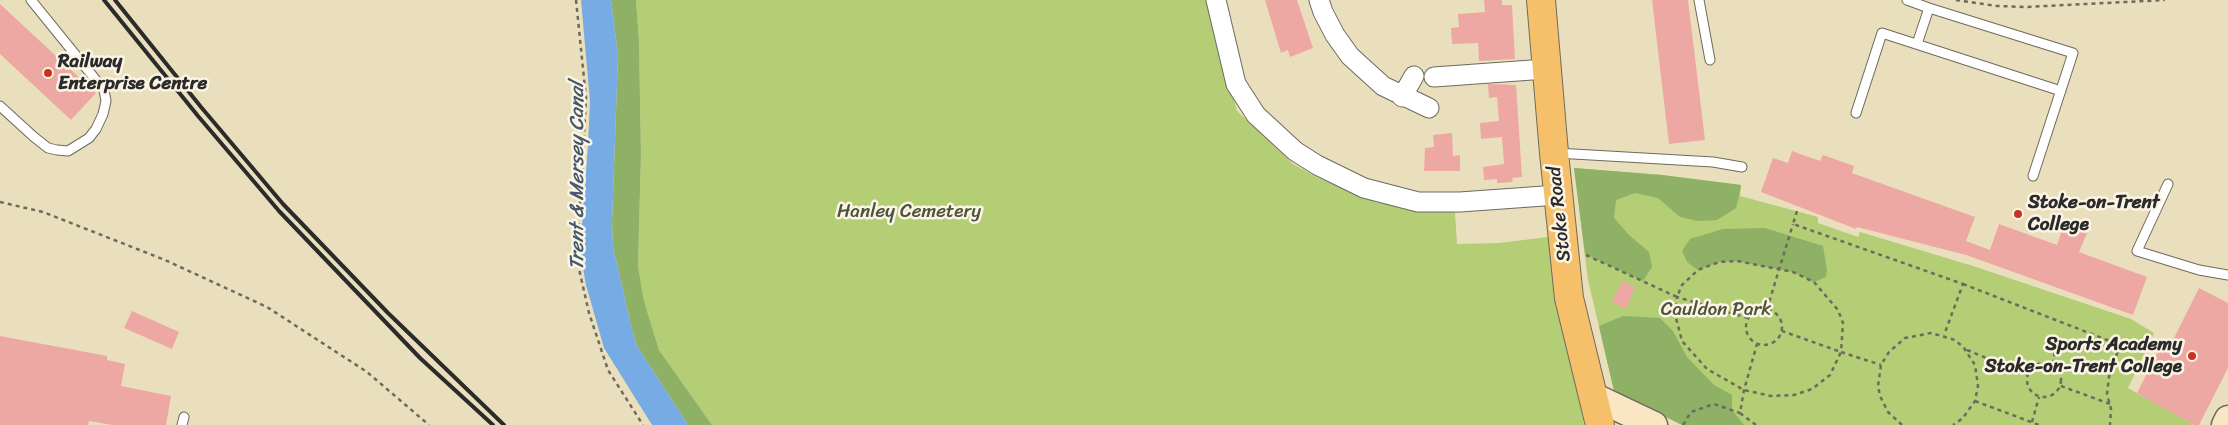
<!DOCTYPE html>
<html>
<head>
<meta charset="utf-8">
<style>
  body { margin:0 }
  canvas { display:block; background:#e9dfbc }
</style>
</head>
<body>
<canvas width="2228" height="425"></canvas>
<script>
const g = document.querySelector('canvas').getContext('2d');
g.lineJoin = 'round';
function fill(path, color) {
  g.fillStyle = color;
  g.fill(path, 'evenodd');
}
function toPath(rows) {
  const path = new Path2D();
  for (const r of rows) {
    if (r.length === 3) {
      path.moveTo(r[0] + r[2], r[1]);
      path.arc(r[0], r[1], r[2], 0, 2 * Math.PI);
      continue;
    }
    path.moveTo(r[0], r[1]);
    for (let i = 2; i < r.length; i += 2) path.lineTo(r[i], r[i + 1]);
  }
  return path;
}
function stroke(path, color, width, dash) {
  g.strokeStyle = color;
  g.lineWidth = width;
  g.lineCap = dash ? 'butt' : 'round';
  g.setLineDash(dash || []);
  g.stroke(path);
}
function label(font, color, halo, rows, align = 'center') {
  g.font = font + ' Sriracha,sans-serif';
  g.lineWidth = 5;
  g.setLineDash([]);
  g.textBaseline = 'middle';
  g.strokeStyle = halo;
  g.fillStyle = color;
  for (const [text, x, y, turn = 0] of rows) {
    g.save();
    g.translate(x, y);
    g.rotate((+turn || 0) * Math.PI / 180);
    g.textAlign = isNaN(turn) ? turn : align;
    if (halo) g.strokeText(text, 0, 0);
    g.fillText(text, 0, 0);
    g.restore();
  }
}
fill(toPath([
  [636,0,1209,0,1237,111,1293,164,1318,178,1375,202,1423,211,1455,212,1457,244,1499,243,1548,237,1584,425,712,425,659,350,644,301,638,266,641,155,639,42],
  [1574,168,1662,175,1741,185,1740,196,1818,217,1818,223,1858,237,1860,232,1973,266,2131,319,2154,333,2128,388,2194,425,1682,425,1614,391,1588,280]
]), '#b3ce74');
fill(toPath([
  [611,0,636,0,639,42,641,155,638,266,644,301,659,350,712,425,688,425,637,346,632,330,613,247,612,223,618,55],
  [1574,168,1662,175,1741,185,1739,196,1736,208,1717,220,1698,221,1680,217,1658,198,1635,193,1616,200,1614,218,1629,235,1649,252,1652,267,1643,281,1585,254],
  [1765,228,1823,246,1827,270,1826,277,1814,282,1793,272,1737,261,1719,262,1698,270,1687,262,1682,251,1690,239,1723,229],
  [1623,316,1660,318,1673,331,1687,357,1714,385,1732,395,1732,410,1744,425,1682,425,1614,391,1599,326]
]), '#8eb166');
fill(toPath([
  [581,0,611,0,618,55,612,223,613,247,632,330,637,346,688,425,652,425,604,348,586,285,580,251,588,146,590,101]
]), '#76abe4');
fill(toPath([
  [1265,0,1297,0,1313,48,1290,57,1288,50,1281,53],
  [1484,0,1502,0,1502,5,1512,5,1515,59,1479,61,1478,43,1452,44,1451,28,1459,27,1458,14,1485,12],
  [1652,0,1688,0,1705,140,1669,144],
  [0,4,96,93,71,120,0,54],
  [1488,84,1516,85,1522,177,1512,178,1513,182,1497,183,1497,179,1484,180,1483,167,1504,164,1502,137,1481,139,1480,123,1499,121,1497,97,1489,98],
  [1452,133,1453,156,1460,155,1460,171,1424,171,1425,148,1434,147,1433,135],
  [1792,151,1820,161,1823,155,1854,166,1852,173,1975,217,1966,241,1990,250,1999,224,2057,245,2064,224,2087,233,2079,252,2147,277,2133,315,1966,255,1857,227,1856,229,1761,192,1773,158,1788,163],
  [1622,281,1635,287,1626,309,1612,302],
  [2199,288,2228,303,2228,368,2199,425,2194,425,2137,393,2164,340,2171,344],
  [132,311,179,332,172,349,124,328],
  [0,336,107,356,107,360,125,364,121,386,171,396,166,425,112,425,89,421,88,425,0,425]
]), '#eea8a4');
const lane = toPath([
  [1699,0,1710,60],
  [1907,0,1929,8],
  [1917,44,1929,8,2073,53,2033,176],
  [0,106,34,137,48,148,57,150,68,151,89,138,96,129,103,114,106,101,104,90,31,0],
  [1856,113,1882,33,2061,91],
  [1556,153,1713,162,1742,167],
  [2168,184,2137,251,2199,270,2228,275],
  [182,425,184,417]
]);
const street = toPath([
  [1216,0,1236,84,1256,115,1295,151,1317,165,1364,188,1418,202,1460,202,1558,195],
  [1319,0,1323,12,1335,35,1350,56,1383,86,1429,108],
  [1434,77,1546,69],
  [1402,97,1414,76]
]);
const secondary = toPath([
  [1593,396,1654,425],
  [2225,425,2228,419]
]);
const primary = toPath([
  [1541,0,1554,153,1569,298,1600,425]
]);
stroke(lane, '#6e6a5e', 11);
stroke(street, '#6e6a5e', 21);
stroke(secondary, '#6e6a5e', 29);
stroke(primary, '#6e6a5e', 30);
stroke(toPath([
  [576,0,586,98,577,260,589,313,608,370,643,425],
  [1956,0,1997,6,2026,7,2165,0],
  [0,202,43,212,165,260,267,307,367,372,429,425],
  [1797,211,1793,224,1963,284,1944,335],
  [1586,255,1677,297,1682,285,1698,270,1719,262,1737,261,1793,272,1814,282,1838,310,1843,323,1841,352,1881,365],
  [1963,284,2120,345,2109,377,2107,394,2111,409,2110,425],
  [1764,327,18],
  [1767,309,1793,224],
  [1748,318,1677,297,1676,318,1682,341,1707,369,1744,390,1771,396,1794,395,1812,389,1830,375,1841,352,1782,331],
  [1967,350,2028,375],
  [2044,380,17],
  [2052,364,2055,352],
  [2061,386,2110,404],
  [1975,401,2039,425],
  [2032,422,2039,397],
  [1683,425,1691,412,1714,404,1740,413],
  [1756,425,1740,413,1744,390,1757,344],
  [1902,425,1888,412,1880,396,1878,386,1881,365,1889,352,1905,338,1931,333,1955,340,1964,348,1975,365,1978,386,1975,401,1963,418,1953,425]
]), '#6e6a5e', 2.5, [4, 4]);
stroke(lane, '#fff', 9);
stroke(street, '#fff', 19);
stroke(secondary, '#fbe6c4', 26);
stroke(primary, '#f6c06b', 28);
stroke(toPath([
  [104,0,198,116,279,211,420,358,493,425],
  [115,0,201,107,283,204,388,313,504,425]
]), '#2b2b2b', 4);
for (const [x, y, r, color] of [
  [48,73,5,"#c8321e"],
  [2018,214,5,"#c8321e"],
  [2192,356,5,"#c8321e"]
]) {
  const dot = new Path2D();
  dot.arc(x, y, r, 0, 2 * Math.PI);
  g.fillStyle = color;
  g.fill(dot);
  stroke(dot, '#fcf5e5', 2);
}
label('bold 19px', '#2b2b2b', '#fcf5e5', [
  ["Railway",58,62],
  ["Enterprise Centre",58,84],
  ["Stoke-on-Trent",2028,203],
  ["College",2028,225],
  ["Sports Academy",2182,345,"right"],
  ["Stoke-on-Trent College",2182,367,"right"]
], 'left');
label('19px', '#4d543d', '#fcf5e5', [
  ["Hanley Cemetery",909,212],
  ["Cauldon Park",1716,310]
]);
label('19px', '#2b2b2b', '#fcf5e5', [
  ["Stoke Road",1560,214,-96]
]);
label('italic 20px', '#45586c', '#fcf5e5', [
  ["Trent & Mersey Canal",578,176,-90]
]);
</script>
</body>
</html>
